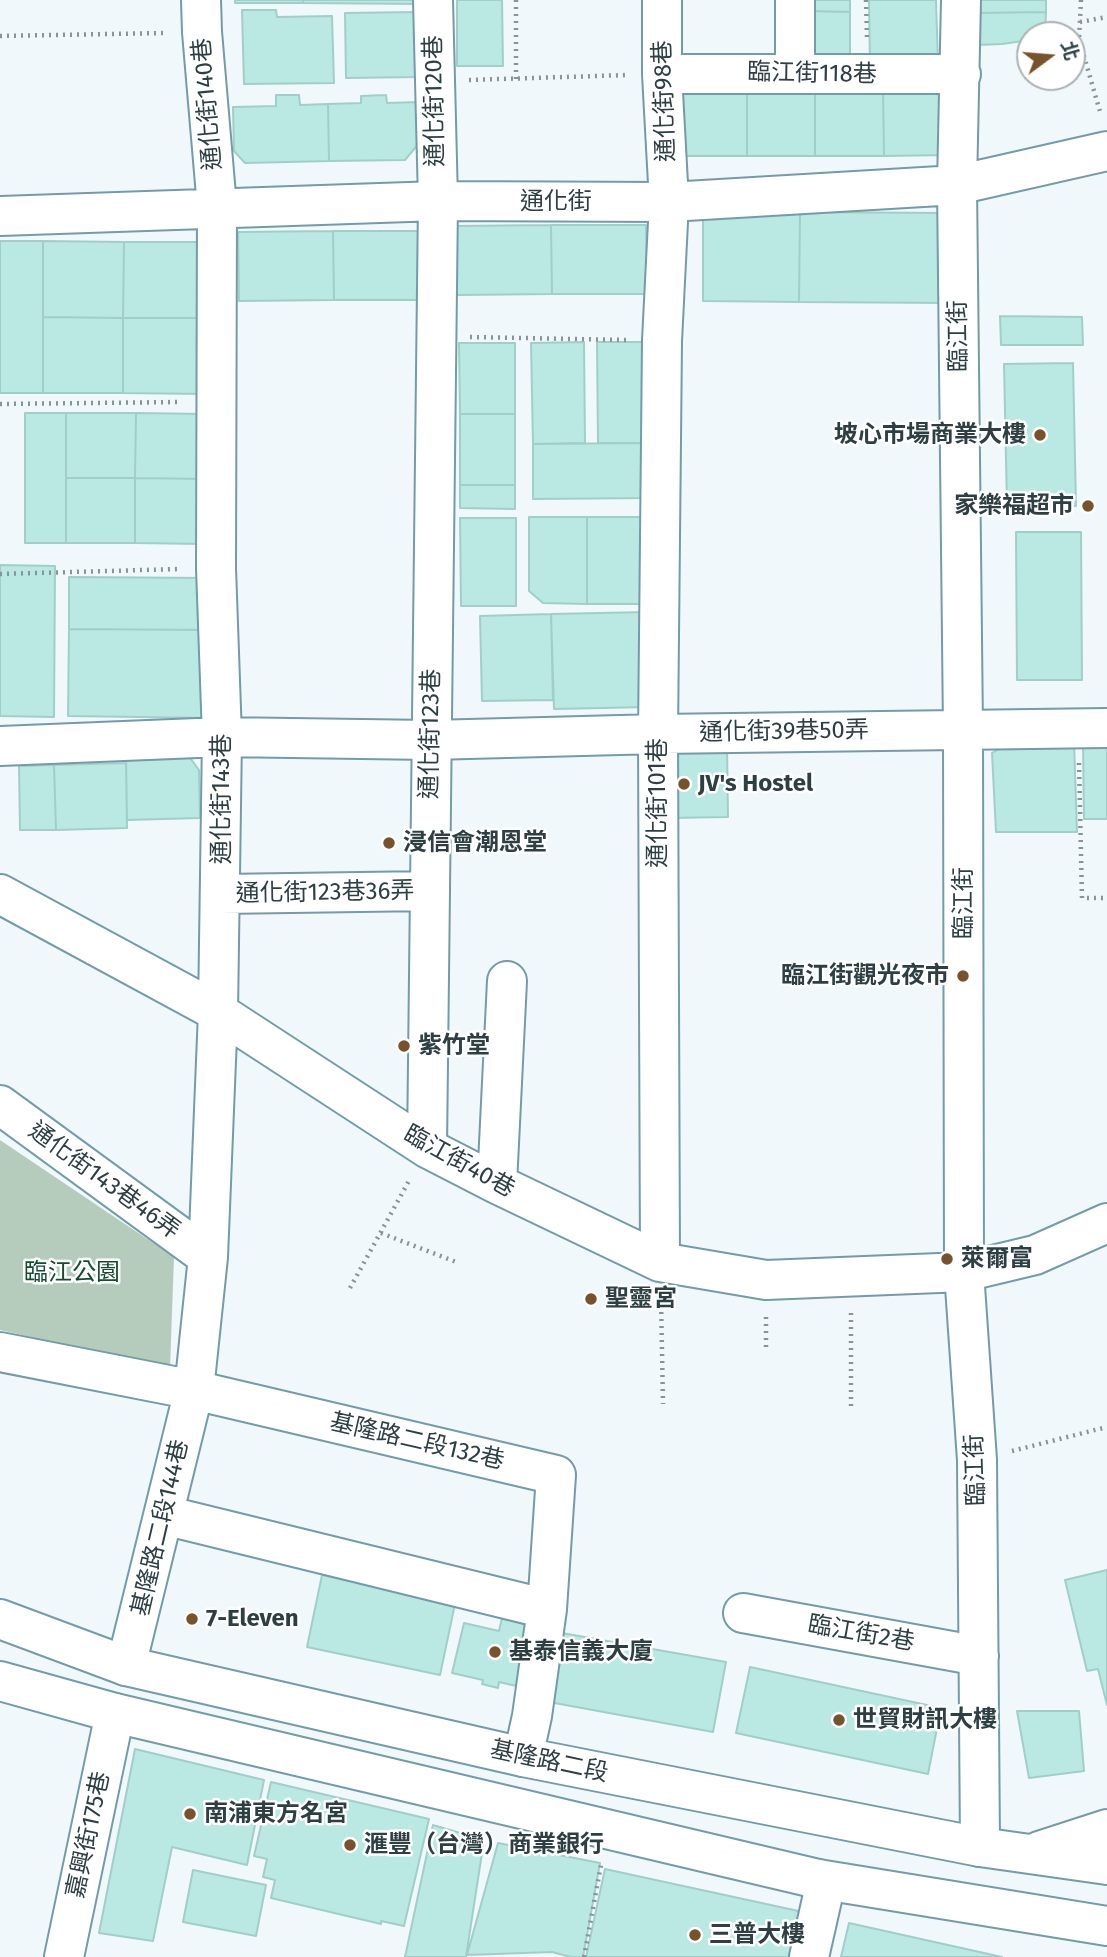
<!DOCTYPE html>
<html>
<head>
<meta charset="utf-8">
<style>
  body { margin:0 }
  #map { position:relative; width:1107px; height:1957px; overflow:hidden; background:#f0f8fb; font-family:"Fira Sans","Noto Sans TC",sans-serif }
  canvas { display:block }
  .north { position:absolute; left:1016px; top:21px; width:70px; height:70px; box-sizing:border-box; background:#fff; border:2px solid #abb2b4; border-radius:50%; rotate:74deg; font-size:19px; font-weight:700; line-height:28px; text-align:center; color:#2e3f44 }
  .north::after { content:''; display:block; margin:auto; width:24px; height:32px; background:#77532c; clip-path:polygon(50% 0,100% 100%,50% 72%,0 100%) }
</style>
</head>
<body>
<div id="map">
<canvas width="1107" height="1957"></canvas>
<div class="north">北</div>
</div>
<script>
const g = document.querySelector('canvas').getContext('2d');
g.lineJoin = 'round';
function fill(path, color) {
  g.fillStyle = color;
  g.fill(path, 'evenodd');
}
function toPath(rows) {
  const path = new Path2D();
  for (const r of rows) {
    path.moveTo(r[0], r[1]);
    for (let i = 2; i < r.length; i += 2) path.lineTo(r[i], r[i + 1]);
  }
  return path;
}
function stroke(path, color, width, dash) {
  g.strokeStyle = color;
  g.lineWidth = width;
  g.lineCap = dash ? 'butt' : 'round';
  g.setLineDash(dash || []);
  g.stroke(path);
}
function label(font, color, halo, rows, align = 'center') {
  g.font = font + ' "Fira Sans","Noto Sans TC",sans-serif';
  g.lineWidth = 5;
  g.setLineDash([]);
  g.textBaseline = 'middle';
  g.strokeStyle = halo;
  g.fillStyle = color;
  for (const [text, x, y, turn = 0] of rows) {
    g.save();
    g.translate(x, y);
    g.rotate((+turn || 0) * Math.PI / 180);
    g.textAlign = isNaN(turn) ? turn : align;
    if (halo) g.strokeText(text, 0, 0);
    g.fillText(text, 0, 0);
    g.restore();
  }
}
fill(toPath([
  [0,1140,174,1257,170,1369,0,1330]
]), '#b5ccbd');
const building = toPath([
  [235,0,303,0,303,3,235,3,235,0],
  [303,0,421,0,421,4,303,3,303,0],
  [457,0,502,0,503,66,457,66,457,0],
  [805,0,850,0,850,12,805,11,805,0],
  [869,0,936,0,938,66,870,67,869,0],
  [976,0,1046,0,1046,12,976,13,976,0],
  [242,10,276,10,277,17,332,16,334,83,244,84,242,10],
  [805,11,850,12,850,68,805,68,805,11],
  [417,12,418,77,346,78,345,13,417,12],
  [1046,12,1045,35,1030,35,1030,40,1002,44,976,45,976,13,1046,12],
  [747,90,815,91,815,156,747,156,747,90],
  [747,90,747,156,679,156,679,91,747,90],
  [883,90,951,90,951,155,884,156,883,90],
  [883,90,884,156,815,156,815,91,883,90],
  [276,95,299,95,300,105,328,104,329,161,245,163,234,151,233,107,276,106,276,95],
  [386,95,387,103,420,102,420,142,405,160,329,161,328,104,361,103,361,96,386,95],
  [703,212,800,212,799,302,703,301,703,212],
  [800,212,949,213,949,303,799,302,800,212],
  [551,225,646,225,647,294,552,294,551,225],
  [551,225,552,294,457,295,456,226,551,225],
  [333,231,334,300,239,301,238,232,333,231],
  [333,231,428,231,429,300,334,300,333,231],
  [0,241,43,241,43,393,0,393,0,241],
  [43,241,124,242,123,318,43,317,43,241],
  [124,242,205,242,204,318,123,318,124,242],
  [1000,316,1082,317,1083,345,1001,345,1000,316],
  [43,317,123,318,123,393,43,393,43,317],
  [123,318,204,318,204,394,123,393,123,318],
  [584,342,585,443,533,444,531,343,584,342],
  [597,342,647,342,649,443,598,443,597,342],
  [459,343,515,343,515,414,460,414,459,343],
  [1073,363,1076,506,1007,507,1004,364,1073,363],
  [25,413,66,413,66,543,25,543,25,413],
  [66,413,136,413,135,478,66,478,66,413],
  [136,413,205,414,205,479,135,478,136,413],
  [460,414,515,414,515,485,460,485,460,414],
  [649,443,649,498,533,499,533,444,649,443],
  [66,478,135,478,135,543,66,543,66,478],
  [135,478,205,479,205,544,135,543,135,478],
  [460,485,515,485,515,509,460,508,460,485],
  [529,517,587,517,587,604,543,603,529,591,529,517],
  [587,517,645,517,645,604,587,604,587,517],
  [460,518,516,518,516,606,461,606,460,518],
  [1016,532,1081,532,1082,680,1017,680,1016,532],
  [0,565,55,566,54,717,0,716,0,565],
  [69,577,211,578,211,630,69,629,69,577],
  [648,612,650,707,554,709,551,614,648,612],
  [551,614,553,700,482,701,480,616,551,614],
  [69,629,211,630,210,718,68,716,69,629],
  [1010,742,1074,742,1077,832,996,832,992,753,1010,742],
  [1083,742,1107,742,1107,819,1084,819,1083,742],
  [727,745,728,817,669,818,667,746,727,745],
  [188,755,199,770,200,818,127,820,126,756,188,755],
  [126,763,127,828,56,830,54,765,126,763],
  [54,765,56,830,20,830,19,766,54,765],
  [1107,1570,1107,1705,1098,1669,1087,1671,1065,1580,1107,1570],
  [322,1575,455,1604,440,1675,307,1647,322,1575],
  [502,1618,538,1626,525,1688,499,1682,498,1688,482,1684,483,1680,452,1673,464,1623,499,1631,502,1618],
  [562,1633,726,1662,713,1732,549,1702,562,1633],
  [750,1667,941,1708,928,1774,736,1733,750,1667],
  [1017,1711,1079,1711,1084,1771,1029,1778,1017,1711],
  [135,1749,264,1780,247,1865,172,1847,153,1941,99,1933,135,1749],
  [271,1782,429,1819,404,1926,381,1921,381,1924,271,1898,275,1880,263,1877,267,1859,254,1856,271,1782],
  [433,1825,484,1840,466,1957,405,1957,433,1825],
  [498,1843,600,1863,583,1957,571,1957,552,1952,467,1955,498,1843],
  [605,1869,803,1912,793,1957,586,1957,605,1869],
  [193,1870,266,1885,256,1936,183,1922,193,1870],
  [849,1923,1002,1957,841,1957,849,1923]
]);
fill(building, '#bae8e3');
stroke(building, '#a1cec9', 2);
const minor = toPath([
  [961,0,957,185,963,729,964,1272,977,1460,980,1847],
  [795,72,795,0],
  [662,74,961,74],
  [0,216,438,201,669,202,957,185,1107,151],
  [0,746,222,737,431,740,658,734,1107,728],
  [0,894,218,1012,427,1148,497,1184,660,1262,766,1280,964,1272,1035,1255,1107,1223],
  [221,894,429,891],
  [0,1105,208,1257],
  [427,1148,438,201,433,0],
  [497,1184,507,981],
  [660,1262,658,734,662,341,669,202,662,74,662,0],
  [0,1352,194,1390,556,1475,547,1609,532,1716,523,1757],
  [164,1515,547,1609],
  [743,1613,979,1656],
  [126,1666,194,1390,208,1257,218,1012,222,737,216,568,217,207,202,32,201,0],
  [64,1957,115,1713],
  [809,1957,823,1895,818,1879]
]);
const major = toPath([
  [0,1619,126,1666,523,1757,980,1847,1107,1865],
  [0,1681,115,1713,818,1879,1107,1926],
  [1039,1851,1107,1829]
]);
stroke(minor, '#739ba8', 42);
stroke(major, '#739ba8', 42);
stroke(toPath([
  [516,0,516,79],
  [866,0,867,38],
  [1081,0,1079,39,1101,115],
  [1080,22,1107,17],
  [0,36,167,33],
  [469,80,628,75],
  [470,337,626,340],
  [0,404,181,402],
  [0,574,180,569],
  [1079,763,1082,898,1107,898],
  [381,1233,456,1262],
  [350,1288,410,1179],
  [661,1298,663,1404],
  [851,1313,851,1408],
  [766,1347,766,1316],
  [1012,1451,1107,1427],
  [584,1957,601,1865]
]), '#869397', 4.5, [2, 5]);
stroke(minor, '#fff', 38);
stroke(major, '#fff', 38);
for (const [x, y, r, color] of [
  [1040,435,7,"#77532c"],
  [1088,506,7,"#77532c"],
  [684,784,7,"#77532c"],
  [389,843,7,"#77532c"],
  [963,976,7,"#77532c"],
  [404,1046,7,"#77532c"],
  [947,1259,7,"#77532c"],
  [591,1299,7,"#77532c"],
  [192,1619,7,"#77532c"],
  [495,1652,7,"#77532c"],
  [839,1720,7,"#77532c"],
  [190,1814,7,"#77532c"],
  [350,1845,7,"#77532c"],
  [695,1935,7,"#77532c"]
]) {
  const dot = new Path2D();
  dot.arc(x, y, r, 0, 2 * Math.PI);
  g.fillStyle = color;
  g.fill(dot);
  stroke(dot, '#fff', 2.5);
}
label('24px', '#2e3f44', '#fff', [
  ["臨江街118巷",812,74,1],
  ["通化街120巷",435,101,-91],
  ["通化街98巷",665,101,-92],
  ["通化街140巷",208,104,-95],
  ["通化街",556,202],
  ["臨江街",959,336,-91],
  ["通化街39巷50弄",784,732,-1],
  ["通化街123巷",431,734,-89],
  ["通化街143巷",222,799,-90],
  ["通化街101巷",658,803,-90],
  ["通化街123巷36弄",325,893,-1],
  ["臨江街",964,903,-90],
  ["臨江街40巷",459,1162,29],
  ["通化街143巷46弄",104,1181,36],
  ["基隆路二段132巷",417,1442,13],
  ["臨江街",976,1470,-92],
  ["基隆路二段144巷",161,1528,-77],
  ["臨江街2巷",861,1634,10],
  ["基隆路二段",549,1762,12],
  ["嘉興街175巷",89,1835,-78]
]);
label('bold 24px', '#2e3f44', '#fff', [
  ["坡心市場商業大樓",1026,435,"right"],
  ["家樂福超市",1074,506,"right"],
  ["JV's Hostel",698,784],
  ["浸信會潮恩堂",403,843],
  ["臨江街觀光夜市",949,976,"right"],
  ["紫竹堂",418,1046],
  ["萊爾富",961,1259],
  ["聖靈宮",605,1299],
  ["7-Eleven",206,1619],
  ["基泰信義大廈",509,1652],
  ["世貿財訊大樓",853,1720],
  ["南浦東方名宮",204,1814],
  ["滙豐（台灣）商業銀行",364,1845],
  ["三普大樓",709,1935]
], 'left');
label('24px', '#154b30', '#fff', [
  ["臨江公園",72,1273]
]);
</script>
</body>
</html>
